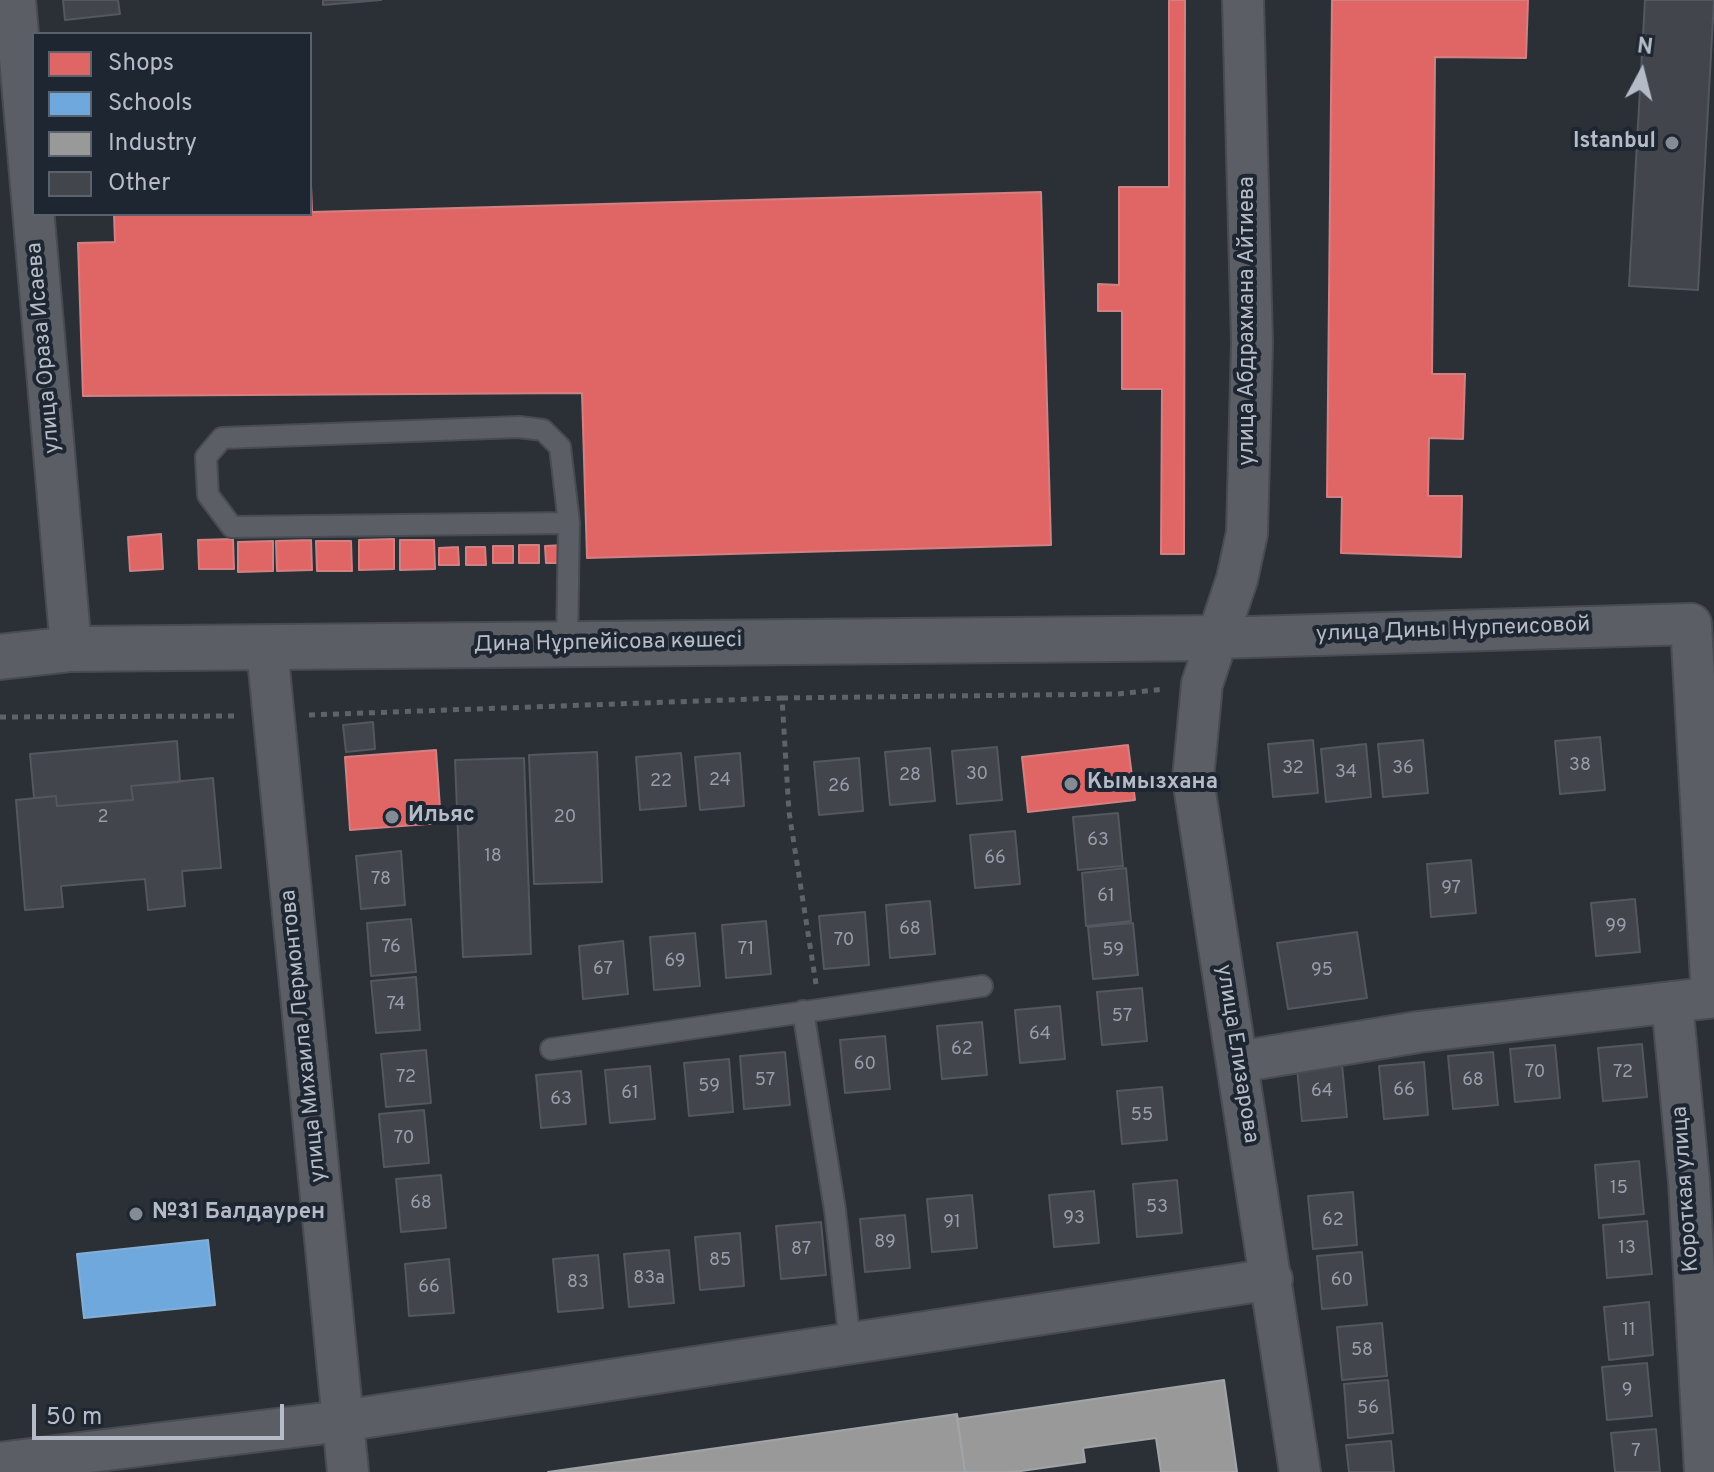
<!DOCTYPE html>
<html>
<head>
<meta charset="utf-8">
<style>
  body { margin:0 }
  #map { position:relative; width:1714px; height:1472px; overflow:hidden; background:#2b3037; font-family:Overpass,sans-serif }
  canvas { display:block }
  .legend { position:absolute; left:32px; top:32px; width:280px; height:184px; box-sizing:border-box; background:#1e2632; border:2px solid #5a626e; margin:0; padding:10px 14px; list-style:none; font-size:24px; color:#b5bcc8 }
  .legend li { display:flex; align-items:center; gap:16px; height:40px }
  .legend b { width:40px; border:2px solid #5a626e }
  .north { position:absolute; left:1602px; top:32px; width:80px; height:80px; -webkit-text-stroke:6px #1e2632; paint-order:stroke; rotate:7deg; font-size:22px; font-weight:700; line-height:32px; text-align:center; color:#b5bcc8 }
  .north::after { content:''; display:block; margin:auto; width:28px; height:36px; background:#b5bcc8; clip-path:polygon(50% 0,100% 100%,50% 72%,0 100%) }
  .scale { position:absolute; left:32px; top:1404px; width:252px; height:36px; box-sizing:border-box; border:4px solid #b5bcc8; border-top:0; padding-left:10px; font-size:24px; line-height:28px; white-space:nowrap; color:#b5bcc8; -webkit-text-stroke:6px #1e2632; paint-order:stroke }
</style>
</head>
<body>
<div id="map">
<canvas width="1714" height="1472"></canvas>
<ul class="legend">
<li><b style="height:22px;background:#e06666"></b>Shops</li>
<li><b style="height:22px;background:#6fa8dc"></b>Schools</li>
<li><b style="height:22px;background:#999"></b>Industry</li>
<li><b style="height:22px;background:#42454c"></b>Other</li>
</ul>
<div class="north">N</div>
<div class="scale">50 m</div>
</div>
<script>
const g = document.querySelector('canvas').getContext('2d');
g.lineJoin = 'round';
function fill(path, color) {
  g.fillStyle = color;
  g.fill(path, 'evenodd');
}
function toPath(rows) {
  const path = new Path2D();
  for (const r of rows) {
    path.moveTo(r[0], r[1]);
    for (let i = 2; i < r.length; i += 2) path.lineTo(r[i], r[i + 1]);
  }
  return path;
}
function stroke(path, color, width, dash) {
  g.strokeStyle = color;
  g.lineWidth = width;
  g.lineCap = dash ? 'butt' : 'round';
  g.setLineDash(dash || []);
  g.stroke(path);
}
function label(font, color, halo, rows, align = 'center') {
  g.font = font + ' Overpass,sans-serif';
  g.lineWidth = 8;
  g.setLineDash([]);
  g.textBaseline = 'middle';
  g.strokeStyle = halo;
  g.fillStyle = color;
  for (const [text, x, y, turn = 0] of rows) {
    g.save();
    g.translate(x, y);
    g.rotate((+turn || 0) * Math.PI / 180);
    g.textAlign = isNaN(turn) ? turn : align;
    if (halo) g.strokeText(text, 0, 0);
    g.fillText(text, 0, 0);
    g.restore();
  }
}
const shops = toPath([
  [1169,0,1185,0,1184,554,1161,554,1162,389,1122,389,1122,311,1098,311,1098,284,1119,285,1119,187,1169,187,1169,0],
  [1332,0,1528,0,1526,58,1435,57,1432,374,1465,374,1463,439,1429,438,1428,496,1462,496,1461,557,1341,553,1342,497,1327,497,1332,0],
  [310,160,312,212,1041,192,1051,545,587,558,582,393,83,396,78,243,115,242,114,214,310,214,310,160],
  [161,534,163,569,130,571,128,537,161,534],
  [233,539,234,569,199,569,198,540,233,539],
  [394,539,394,569,359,570,359,540,394,539],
  [311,540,312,570,277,571,276,541,311,540],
  [400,540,434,540,435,569,400,570,400,540],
  [273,541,273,571,238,572,238,542,273,541],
  [316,541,351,541,352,571,317,571,316,541],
  [519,545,539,545,539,563,519,563,519,545],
  [565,545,566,563,546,563,545,546,565,545],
  [493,546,513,546,513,563,493,563,493,546],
  [458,547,459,565,439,565,439,548,458,547],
  [466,547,485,547,486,565,466,565,466,547],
  [1128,745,1135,800,1028,812,1022,757,1128,745],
  [436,750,441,823,350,830,345,757,436,750]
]);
fill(shops, '#e06666');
stroke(shops, '#d38083', 2);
const schools = toPath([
  [208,1240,215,1305,84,1318,77,1254,208,1240]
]);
fill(schools, '#6fa8dc');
stroke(schools, '#84aed6', 2);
const industry = toPath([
  [1224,1380,1237,1472,1161,1472,1156,1438,1083,1448,1085,1462,1014,1472,965,1472,957,1419,1224,1380],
  [957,1414,965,1472,548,1472,957,1414]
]);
fill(industry, '#999');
stroke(industry, '#a1a4a7', 2);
const building = toPath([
  [63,0,118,0,120,14,65,20,63,0],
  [323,0,381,0,323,5,323,0],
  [1645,0,1714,0,1698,290,1629,286,1645,0],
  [373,722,375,749,346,752,343,725,373,722],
  [1600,737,1605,790,1560,794,1555,741,1600,737],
  [1313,740,1318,793,1273,797,1268,744,1313,740],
  [1423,740,1428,793,1383,797,1378,744,1423,740],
  [177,741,180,782,131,786,133,800,57,806,56,796,34,798,30,754,177,741],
  [1366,744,1371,797,1326,802,1321,749,1366,744],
  [997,747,1002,800,957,804,952,751,997,747],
  [930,748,935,801,890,805,885,752,930,748],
  [597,752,602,882,534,884,529,755,597,752],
  [681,753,686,806,640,810,636,757,681,753],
  [740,753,744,806,700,810,695,757,740,753],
  [524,758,531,954,463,957,455,760,524,758],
  [859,758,863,811,819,815,814,762,859,758],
  [213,778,221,868,182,871,185,906,148,910,145,879,61,886,63,907,25,910,16,800,56,796,57,806,133,800,131,786,213,778],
  [1118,813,1123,866,1078,870,1073,817,1118,813],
  [1015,831,1020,884,975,888,970,835,1015,831],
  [401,851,405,905,361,909,356,856,401,851],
  [1471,860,1476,913,1431,917,1427,864,1471,860],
  [1126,868,1131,921,1086,926,1082,873,1126,868],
  [1635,899,1640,952,1596,956,1591,903,1635,899],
  [930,901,935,954,890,958,886,905,930,901],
  [865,912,869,965,824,969,819,916,865,912],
  [411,919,416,972,371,976,367,923,411,919],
  [766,921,771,974,726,978,722,925,766,921],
  [1133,923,1138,975,1093,979,1088,927,1133,923],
  [1357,932,1367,998,1288,1009,1277,943,1357,932],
  [695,933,700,986,654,990,650,937,695,933],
  [623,941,628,994,583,999,579,946,623,941],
  [416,977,420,1030,376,1033,371,981,416,977],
  [1142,988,1147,1041,1102,1045,1097,992,1142,988],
  [1060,1006,1065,1059,1020,1063,1015,1010,1060,1006],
  [982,1022,987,1075,942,1079,937,1026,982,1022],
  [885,1036,890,1089,845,1093,840,1040,885,1036],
  [1642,1044,1647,1097,1603,1101,1598,1048,1642,1044],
  [1555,1045,1560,1098,1515,1102,1510,1049,1555,1045],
  [426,1050,431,1103,386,1107,381,1054,426,1050],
  [785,1052,790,1105,744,1109,740,1056,785,1052],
  [1493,1052,1498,1105,1453,1109,1448,1056,1493,1052],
  [729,1059,733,1112,689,1116,684,1063,729,1059],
  [1424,1062,1428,1115,1384,1119,1379,1066,1424,1062],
  [1342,1064,1347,1117,1302,1121,1297,1068,1342,1064],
  [650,1066,655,1119,610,1123,605,1070,650,1066],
  [581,1071,586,1124,541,1128,536,1075,581,1071],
  [1162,1087,1167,1140,1122,1144,1117,1091,1162,1087],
  [424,1110,429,1163,384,1167,379,1114,424,1110],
  [1639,1161,1644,1214,1599,1218,1595,1165,1639,1161],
  [441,1175,446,1228,401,1232,396,1179,441,1175],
  [1177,1180,1182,1233,1137,1237,1133,1184,1177,1180],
  [1094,1191,1099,1243,1054,1247,1049,1195,1094,1191],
  [1353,1192,1357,1245,1313,1249,1308,1196,1353,1192],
  [972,1195,977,1248,932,1252,927,1199,972,1195],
  [905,1215,910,1268,865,1272,860,1219,905,1215],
  [1647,1221,1652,1274,1607,1278,1603,1225,1647,1221],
  [821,1222,826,1275,781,1279,776,1226,821,1222],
  [740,1233,744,1286,700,1290,695,1237,740,1233],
  [669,1250,674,1303,629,1307,624,1254,669,1250],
  [1362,1252,1367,1305,1322,1309,1317,1256,1362,1252],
  [598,1255,603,1308,558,1312,553,1259,598,1255],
  [449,1259,454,1313,409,1316,405,1264,449,1259],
  [1649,1302,1653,1355,1609,1360,1604,1307,1649,1302],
  [1382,1323,1387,1376,1342,1380,1337,1327,1382,1323],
  [1647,1363,1652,1416,1607,1420,1602,1367,1647,1363],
  [1388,1380,1393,1433,1348,1438,1344,1384,1388,1380],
  [1656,1429,1660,1472,1615,1472,1611,1433,1656,1429],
  [1391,1441,1394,1472,1349,1472,1346,1445,1391,1441]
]);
fill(building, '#42454c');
stroke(building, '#53575f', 2);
const service = toPath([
  [567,645,569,523,560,447,543,430,519,427,222,438,206,457,208,495,232,527,569,523],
  [803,1011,835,1210,850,1343],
  [551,1049,982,986]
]);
const minor = toPath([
  [15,0,71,649],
  [1243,0,1252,343,1247,533,1237,579,1202,684,1193,779,1300,1472],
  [1216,638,1691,624,1712,997],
  [267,648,348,1472],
  [1672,1002,1689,1181,1705,1472],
  [1238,1062,1418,1032,1714,997],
  [0,1463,342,1421,1272,1279]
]);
const tertiary = toPath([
  [0,657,71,649,1216,638]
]);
stroke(service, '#484c52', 24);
stroke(minor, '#484c52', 44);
stroke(tertiary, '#484c52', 48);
stroke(toPath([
  [782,698,1117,694,1165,689],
  [309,715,782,698,789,812,816,984],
  [0,717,239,716]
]), '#5e6369', 5, [6, 6]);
stroke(service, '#5b5e65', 20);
stroke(minor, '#5b5e65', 40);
stroke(tertiary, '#5b5e65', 44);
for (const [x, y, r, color] of [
  [1672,143,8,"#858b95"],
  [1071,784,8,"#858b95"],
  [392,817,8,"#858b95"],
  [136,1214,8,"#858b95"]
]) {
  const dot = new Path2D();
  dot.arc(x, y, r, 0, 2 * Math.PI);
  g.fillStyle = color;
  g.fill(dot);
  stroke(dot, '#1e2632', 3);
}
label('18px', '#989ea9', null, [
  ["38",1580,766],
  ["32",1293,769],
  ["36",1403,769],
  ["34",1346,773],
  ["30",977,775],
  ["28",910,776],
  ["24",720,781],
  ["22",661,782],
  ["26",839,787],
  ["2",103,818],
  ["20",565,818],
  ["63",1098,841],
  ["18",493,857],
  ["66",995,859],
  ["78",381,880],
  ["97",1451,889],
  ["61",1106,897],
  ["99",1616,927],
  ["68",910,930],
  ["70",844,941],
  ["76",391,948],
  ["71",746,950],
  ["59",1113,951],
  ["69",675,962],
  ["67",603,970],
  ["95",1322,971],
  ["74",396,1005],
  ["57",1122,1017],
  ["64",1040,1035],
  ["62",962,1050],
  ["60",865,1065],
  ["70",1535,1073],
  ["72",1623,1073],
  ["72",406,1078],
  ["57",765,1081],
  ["68",1473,1081],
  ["59",709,1087],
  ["66",1404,1091],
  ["64",1322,1092],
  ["61",630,1094],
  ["63",561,1100],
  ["55",1142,1116],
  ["70",404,1139],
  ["15",1619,1189],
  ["68",421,1204],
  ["53",1157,1208],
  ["93",1074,1219],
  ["62",1333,1221],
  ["91",952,1223],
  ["89",885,1243],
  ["13",1627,1249],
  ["87",801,1250],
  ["85",720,1261],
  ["83а",649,1279],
  ["60",1342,1281],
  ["83",578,1283],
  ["66",429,1288],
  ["11",1629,1331],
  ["58",1362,1351],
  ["9",1627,1391],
  ["56",1368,1409],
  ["7",1636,1452]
]);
label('bold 22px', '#b5bcc8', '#1e2632', [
  ["Istanbul",1656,143,"right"],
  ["Кымызхана",1087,784],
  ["Ильяс",408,817],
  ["№31 Балдаурен",152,1214]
], 'left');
label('22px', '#b5bcc8', '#1e2632', [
  ["улица Абдрахмана Айтиева",1249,321,-90],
  ["улица Ораза Исаева",45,348,-95],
  ["улица Дины Нурпеисовой",1453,631,-2],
  ["Дина Нұрпейісова көшесі",608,644,-1],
  ["улица Михаила Лермонтова",305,1036,-96],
  ["улица Елизарова",1236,1054,81],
  ["Короткая улица",1687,1189,-94]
]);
</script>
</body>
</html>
